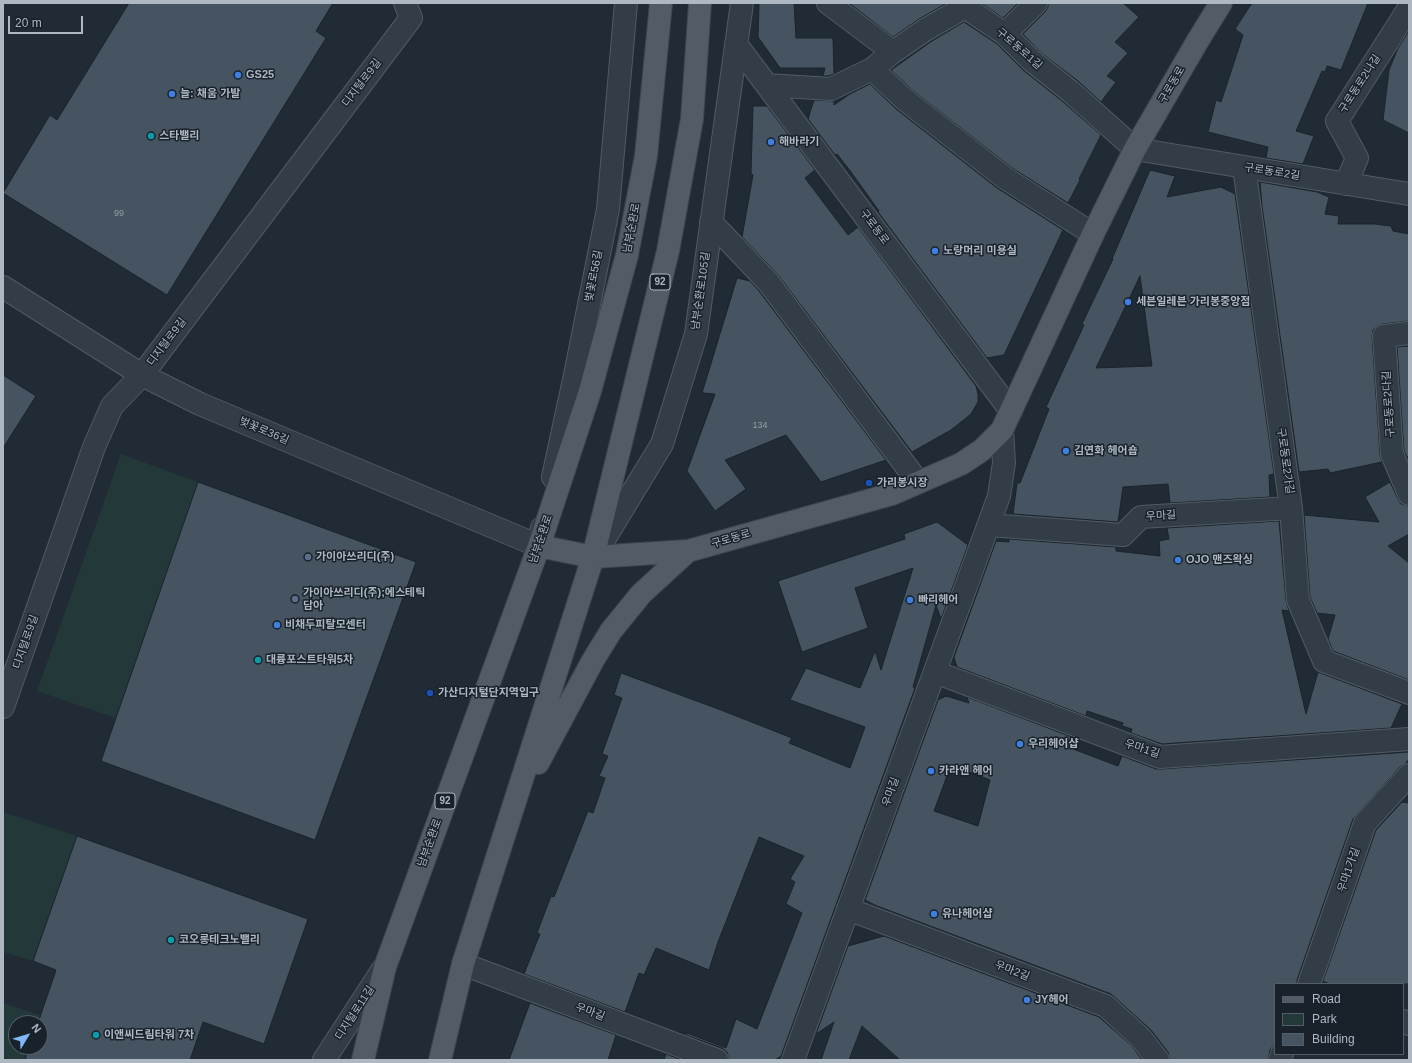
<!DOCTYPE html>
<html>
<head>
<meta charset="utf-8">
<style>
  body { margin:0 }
  #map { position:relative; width:1412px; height:1063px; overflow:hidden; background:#202b36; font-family:Arial,sans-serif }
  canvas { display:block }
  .frame { position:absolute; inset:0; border:4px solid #adb8c3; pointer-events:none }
  .legend { position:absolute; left:1274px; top:983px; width:130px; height:72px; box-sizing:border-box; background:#19222b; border:1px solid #545e68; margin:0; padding:5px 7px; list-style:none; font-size:12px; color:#adb8c3 }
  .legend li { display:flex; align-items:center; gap:8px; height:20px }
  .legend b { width:20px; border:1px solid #545e68 }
  .north { position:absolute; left:8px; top:1015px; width:40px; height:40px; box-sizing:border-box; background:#19222b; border:1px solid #545e68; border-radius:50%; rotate:52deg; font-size:11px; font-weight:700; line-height:16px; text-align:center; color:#adb8c3 }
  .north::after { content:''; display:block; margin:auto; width:14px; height:18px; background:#81b7f5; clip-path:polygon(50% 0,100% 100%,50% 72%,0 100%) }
  .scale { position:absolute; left:8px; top:16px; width:75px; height:18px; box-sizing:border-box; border:2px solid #adb8c3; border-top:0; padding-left:5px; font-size:12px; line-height:14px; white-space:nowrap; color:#adb8c3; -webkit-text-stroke:3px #19222b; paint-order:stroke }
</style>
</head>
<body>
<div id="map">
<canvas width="1412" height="1063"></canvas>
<div class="frame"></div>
<ul class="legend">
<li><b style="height:5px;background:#515c67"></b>Road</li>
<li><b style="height:11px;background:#233838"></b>Park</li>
<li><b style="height:11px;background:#465360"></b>Building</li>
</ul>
<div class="north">N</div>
<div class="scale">20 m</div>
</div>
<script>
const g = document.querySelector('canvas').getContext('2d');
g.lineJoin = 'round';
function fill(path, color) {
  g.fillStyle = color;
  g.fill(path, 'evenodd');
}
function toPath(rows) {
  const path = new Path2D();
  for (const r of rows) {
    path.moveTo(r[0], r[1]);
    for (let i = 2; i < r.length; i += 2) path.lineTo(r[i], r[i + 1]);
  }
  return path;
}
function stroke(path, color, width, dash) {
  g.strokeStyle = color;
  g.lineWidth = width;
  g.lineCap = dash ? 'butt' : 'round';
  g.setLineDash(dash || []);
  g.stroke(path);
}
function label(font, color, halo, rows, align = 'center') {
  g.font = font + ' Arial,"Noto Sans KR",sans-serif';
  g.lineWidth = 3;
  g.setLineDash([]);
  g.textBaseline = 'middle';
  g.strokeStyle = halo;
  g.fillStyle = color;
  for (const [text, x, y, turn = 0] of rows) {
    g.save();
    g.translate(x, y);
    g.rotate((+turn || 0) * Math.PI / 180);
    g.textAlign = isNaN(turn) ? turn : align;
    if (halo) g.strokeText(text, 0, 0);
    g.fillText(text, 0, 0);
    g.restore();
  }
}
fill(toPath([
  [121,454,198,482,116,718,37,691],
  [3,812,77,836,33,961,3,952],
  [3,1003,40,1015,38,1023,16,1023,16,1047,29,1047,25,1060,3,1060]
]), '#233838');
const building = toPath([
  [129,3,333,3,316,31,326,38,167,295,3,193,50,115,57,120,129,3],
  [759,3,794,3,796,38,833,38,834,74,828,76,823,76,825,68,780,68,758,37,759,3],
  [849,3,947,3,919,19,893,37,849,3],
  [981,3,1018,3,1003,18,981,3],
  [1048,3,1123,3,1139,17,1115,42,1128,53,1107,76,1116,82,1101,102,1078,81,1039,51,1023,34,1045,12,1048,7,1048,3],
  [1252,3,1368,3,1341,70,1327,66,1325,72,1322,71,1296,131,1314,136,1303,164,1266,158,1268,147,1208,132,1216,100,1221,102,1243,35,1235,29,1252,3],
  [964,22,997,44,1023,70,1062,101,1101,135,1079,179,1080,180,1068,203,1012,168,912,90,891,70,932,41,964,22],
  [1409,31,1409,133,1383,120,1389,70,1398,48,1409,31],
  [870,84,896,109,997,188,1063,230,1004,355,987,358,878,212,879,211,851,172,837,154,835,155,808,119,814,100,834,101,834,105,850,94,870,84],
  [753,106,767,106,815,170,805,178,848,235,858,227,976,386,978,394,978,402,971,414,951,430,912,452,779,276,742,237,753,175,751,173,753,106],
  [1150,170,1175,176,1167,197,1221,187,1235,194,1274,474,1269,475,1270,497,1170,503,1168,484,1123,487,1118,522,1013,514,1017,483,1020,483,1049,409,1046,407,1084,325,1082,324,1113,259,1112,259,1150,170],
  [1140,276,1152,366,1096,368,1140,276],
  [1260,182,1317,192,1329,197,1325,214,1339,216,1338,224,1375,224,1391,226,1393,231,1409,234,1409,321,1383,324,1377,326,1373,330,1372,336,1380,455,1382,462,1330,473,1328,469,1299,472,1262,206,1260,182],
  [737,278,750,281,759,291,886,460,821,482,786,435,725,460,746,489,715,511,687,471,715,394,702,393,737,278],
  [1409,346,1409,457,1407,457,1404,451,1397,347,1409,346],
  [3,375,36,396,3,448,3,375],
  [198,482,416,562,315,840,101,761,198,482],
  [1390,482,1398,499,1401,504,1408,506,1409,508,1409,534,1388,546,1409,563,1409,680,1333,651,1328,639,1335,615,1317,613,1310,597,1304,515,1379,522,1365,497,1390,482],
  [1279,521,1286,601,1289,611,1282,610,1306,714,1318,672,1402,704,1391,728,1162,744,1131,733,1132,729,1122,726,1123,723,1087,711,1086,716,957,667,954,657,996,541,1009,542,1009,539,1116,547,1116,551,1160,556,1159,541,1169,539,1167,528,1279,521],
  [937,522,968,545,941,619,936,605,913,687,915,688,781,1056,775,1060,729,1060,727,1052,722,1048,678,1032,687,1034,687,1033,726,1048,736,1019,757,1029,802,913,786,904,795,882,790,879,804,856,759,837,718,942,709,970,656,948,644,975,639,973,625,1012,524,974,540,934,537,933,551,896,554,897,588,811,593,813,605,778,599,776,608,756,602,754,622,698,614,695,621,673,721,710,792,738,789,743,850,768,865,727,790,700,806,668,860,688,875,651,881,670,913,568,855,588,868,628,802,652,778,581,905,539,904,534,937,522],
  [946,696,969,703,967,697,1077,739,1073,749,1118,766,1122,756,1156,769,1161,769,1409,752,1409,759,1406,763,1400,767,1353,819,1297,980,1297,984,1275,984,1275,1044,1270,1050,1268,1060,1170,1060,1168,1052,1151,1030,1111,994,877,906,865,900,938,700,946,696],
  [951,765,990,780,978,826,934,811,951,765],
  [1402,802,1409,803,1409,984,1329,984,1323,981,1376,830,1402,802],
  [77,836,308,919,264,1044,203,1022,190,1060,25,1060,29,1047,40,1047,40,1023,38,1023,56,970,33,961,77,836],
  [884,936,1099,1017,1132,1046,1142,1060,900,1060,862,1026,849,1060,821,1060,834,1022,816,1034,848,946,884,936],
  [530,1003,616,1035,608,1060,509,1060,530,1003],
  [666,1054,682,1060,664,1060,666,1054]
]);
fill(building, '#465360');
stroke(building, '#1b242d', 1);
const minor = toPath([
  [828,3,893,52],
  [1005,34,1036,3],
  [736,44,1011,411],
  [872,69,904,99,1005,178,1093,234],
  [767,85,831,89,872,69,893,52,925,30,965,7,1005,34,1031,60,1070,91,1135,149,1409,194],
  [1244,167,1291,508,1298,600,1324,661,1409,693],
  [1346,184,1357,158,1337,121,1409,8],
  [711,222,769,283,918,482],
  [3,287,142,375,200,404,539,546,542,528],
  [1409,333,1384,336,1392,454,1409,494],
  [553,477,575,375,608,209,626,3],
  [989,525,1123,535,1141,517,1291,508],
  [597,551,662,444,696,334,742,3],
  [935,672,1160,757,1409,739],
  [3,707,94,447,112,406,142,375,411,18,405,3],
  [848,909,1106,1006,1141,1038,1158,1060],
  [463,964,717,1060],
  [1309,984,1365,823,1409,775],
  [1403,1021,1409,1024],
  [324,1060,383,969],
  [793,1060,999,496,1004,463,1002,430],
  [1280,1060,1282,1054]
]);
const major = toPath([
  [539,546,593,557,688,551,892,494,961,464,982,450,1002,430,1093,234,1135,149,1197,42,1221,3],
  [538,763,592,662,611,631,641,594,688,551],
  [363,1060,385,967,539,546,590,391,627,255,646,156,661,3],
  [440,1060,463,964,593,557,668,251,692,119,700,3]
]);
stroke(minor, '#515b64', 24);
stroke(major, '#3d4650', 24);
stroke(minor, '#333d47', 22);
stroke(major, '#515c67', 22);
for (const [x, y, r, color] of [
  [238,75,4,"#3f7fe0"],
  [172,94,4,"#3f7fe0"],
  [151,136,4,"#0f9aa8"],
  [771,142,4,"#3f7fe0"],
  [935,251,4,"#3f7fe0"],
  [1128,302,4,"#3f7fe0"],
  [1066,451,4,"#3f7fe0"],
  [869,483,4,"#1a4fb4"],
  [308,557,4,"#5c6f8a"],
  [1178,560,4,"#3f7fe0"],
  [295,599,4,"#5c6f8a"],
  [910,600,4,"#3f7fe0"],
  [277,625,4,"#3f7fe0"],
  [258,660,4,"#0f9aa8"],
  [430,693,4,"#1a4fb4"],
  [1020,744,4,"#3f7fe0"],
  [931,771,4,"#3f7fe0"],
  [934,914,4,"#3f7fe0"],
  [171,940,4,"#0f9aa8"],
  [1027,1000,4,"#3f7fe0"],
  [96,1035,4,"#0f9aa8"]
]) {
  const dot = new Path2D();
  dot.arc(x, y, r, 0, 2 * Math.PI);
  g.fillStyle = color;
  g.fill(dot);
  stroke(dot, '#19222b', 1.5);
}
label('9px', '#939faa', null, [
  ["99",119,214],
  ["134",760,426]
]);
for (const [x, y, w] of [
  [660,282,20],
  [445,801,20]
]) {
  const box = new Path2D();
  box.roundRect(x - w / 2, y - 8, w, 16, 3);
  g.fillStyle = '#19222b';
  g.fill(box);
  stroke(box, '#adb8c3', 1);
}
label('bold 10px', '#adb8c3', null, [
  ["92",660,282],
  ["92",445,801]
]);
label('11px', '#adb8c3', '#19222b', [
  ["구로동로1길",1019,49,41],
  ["디지털로9길",362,83,-53],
  ["구로동로2나길",1360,84,-57],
  ["구로동로",1172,85,-60],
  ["구로동로2길",1272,172,9],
  ["구로동로",874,227,53],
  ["남부순환로",632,228,-79],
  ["벚꽃로56길",594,276,-79],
  ["남부순환로105길",701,291,-82],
  ["디지털로9길",167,342,-53],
  ["구로동로2다길",1389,404,-94],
  ["벚꽃로36길",264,431,23],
  ["구로동로2가길",1285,461,82],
  ["우마길",1161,516,-4],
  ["남부순환로",541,539,-71],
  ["구로동로",731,539,-16],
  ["디지털로9길",26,642,-71],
  ["우마1길",1142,749,18],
  ["우마길",891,792,-70],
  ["남부순환로",430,843,-70],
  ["우마1가길",1349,870,-71],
  ["우마2길",1012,971,21],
  ["우마길",590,1012,21],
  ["디지털로11길",355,1013,-57]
]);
label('bold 11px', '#adb8c3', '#19222b', [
  ["GS25",246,75],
  ["늘: 채움 가발",180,94],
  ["스타밸리",159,136],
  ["해바라기",779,142],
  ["노랑머리 미용실",943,251],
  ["세븐일레븐 가리봉중앙점",1136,302],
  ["김연화 헤어숍",1074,451],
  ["가리봉시장",877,483],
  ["가이아쓰리디(주)",316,557],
  ["OJO 맨즈왁싱",1186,560],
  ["가이아쓰리디(주);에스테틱",303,593],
  ["담아",303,606],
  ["빠리헤어",918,600],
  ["비채두피탈모센터",285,625],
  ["대륭포스트타워5차",266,660],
  ["가산디지털단지역입구",438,693],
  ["우리헤어샵",1028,744],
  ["카라앤 헤어",939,771],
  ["유나헤어샵",942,914],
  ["코오롱테크노밸리",179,940],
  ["JY헤어",1035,1000],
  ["이앤씨드림타워 7차",104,1035]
], 'left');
</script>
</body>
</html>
